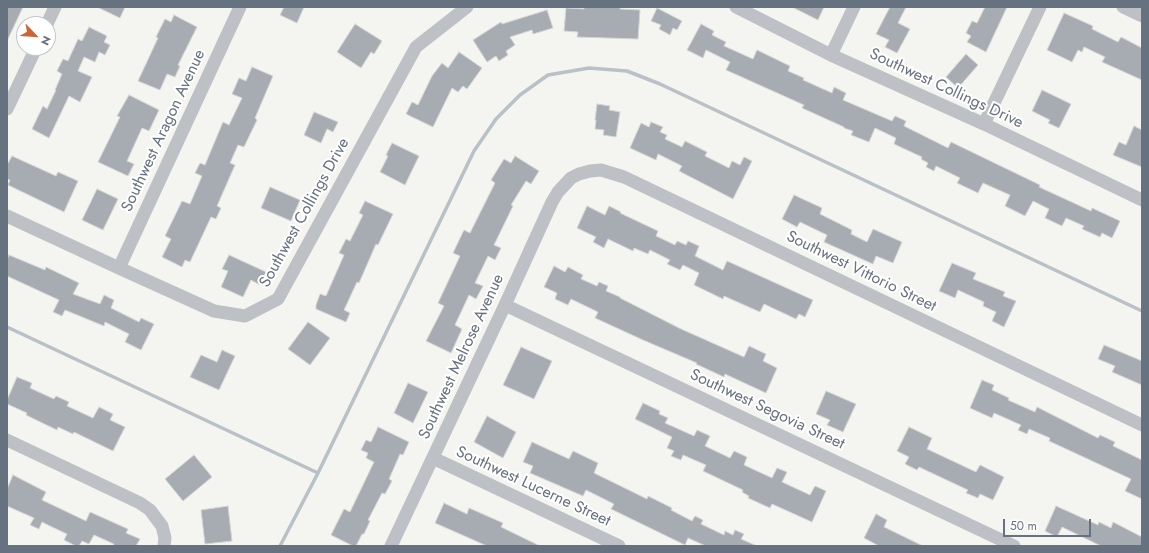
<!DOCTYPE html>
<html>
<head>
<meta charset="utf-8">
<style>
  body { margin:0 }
  #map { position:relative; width:1149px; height:553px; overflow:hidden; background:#f4f4f1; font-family:Jost,sans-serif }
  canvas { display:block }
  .frame { position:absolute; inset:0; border:8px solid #66727f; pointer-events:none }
  .north { position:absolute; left:16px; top:16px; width:40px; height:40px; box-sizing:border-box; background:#fff; border:1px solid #c2c7cc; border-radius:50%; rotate:115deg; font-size:11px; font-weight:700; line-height:16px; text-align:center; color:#66727f }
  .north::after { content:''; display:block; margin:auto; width:14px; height:18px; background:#d06435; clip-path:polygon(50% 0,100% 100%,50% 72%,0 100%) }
  .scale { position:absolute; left:1003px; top:519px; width:88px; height:18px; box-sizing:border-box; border:2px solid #66727f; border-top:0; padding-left:5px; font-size:12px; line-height:14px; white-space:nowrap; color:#66727f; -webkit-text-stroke:3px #fff; paint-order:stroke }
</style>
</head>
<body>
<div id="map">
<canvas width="1149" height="553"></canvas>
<div class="frame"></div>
<div class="north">N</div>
<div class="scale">50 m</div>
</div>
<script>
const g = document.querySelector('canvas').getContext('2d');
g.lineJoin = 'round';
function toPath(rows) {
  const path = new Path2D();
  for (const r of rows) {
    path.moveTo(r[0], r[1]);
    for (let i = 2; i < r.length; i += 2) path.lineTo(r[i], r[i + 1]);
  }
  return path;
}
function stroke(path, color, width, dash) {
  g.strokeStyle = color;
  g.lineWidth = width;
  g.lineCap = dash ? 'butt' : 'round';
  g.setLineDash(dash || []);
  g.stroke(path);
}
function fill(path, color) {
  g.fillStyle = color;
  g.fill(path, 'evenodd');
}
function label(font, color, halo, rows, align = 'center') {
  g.font = font + ' Jost,sans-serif';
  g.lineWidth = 4;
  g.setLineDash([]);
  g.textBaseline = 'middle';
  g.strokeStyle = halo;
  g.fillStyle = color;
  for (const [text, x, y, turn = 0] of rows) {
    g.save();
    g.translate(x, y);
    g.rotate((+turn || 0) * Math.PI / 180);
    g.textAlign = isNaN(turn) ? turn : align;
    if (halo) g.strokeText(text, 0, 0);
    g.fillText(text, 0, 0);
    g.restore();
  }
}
stroke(toPath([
  [7,327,318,473],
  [280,546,318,473,474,151,496,119,520,95,548,75,589,68,627,71,660,84,1142,311]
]), '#b8c1c6', 3.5);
const building = toPath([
  [7,7,23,7,7,41,7,7],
  [97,7,125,7,120,18,97,7],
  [284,7,304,7,297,23,280,15,284,7],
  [584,7,620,7,620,9,640,10,638,39,577,37,578,32,564,31,566,8,584,9,584,7],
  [792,7,824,7,818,20,792,7],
  [890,7,906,7,898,23,910,29,897,53,885,47,889,40,876,34,890,7],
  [985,7,1007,7,986,52,967,42,971,36,966,33,972,21,977,23,985,7],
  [657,8,682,21,677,30,673,28,670,35,659,29,661,25,651,21,657,8],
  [547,10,553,28,533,34,532,30,510,37,515,45,506,51,508,55,499,61,496,56,487,62,473,40,501,22,502,24,547,10],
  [1064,13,1093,26,1092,29,1118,42,1121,37,1142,48,1142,80,1102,62,1105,57,1084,47,1082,52,1078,50,1072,62,1047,50,1064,13],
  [174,15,197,27,178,65,180,66,175,77,167,74,160,90,138,81,158,38,156,37,165,19,171,22,174,15],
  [355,24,382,41,374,54,371,52,361,68,337,52,355,24],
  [701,24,714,31,712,35,726,42,724,46,753,59,757,50,790,66,788,71,804,78,803,80,832,93,834,87,846,93,843,100,892,121,895,116,906,121,904,126,948,148,951,142,1040,185,1039,187,1091,211,1092,208,1120,221,1112,238,1102,233,1100,237,1082,229,1084,226,1066,218,1062,226,1045,218,1049,209,1033,201,1025,216,1005,206,1010,195,983,183,978,193,957,183,960,178,936,166,934,171,926,167,928,163,921,159,922,157,894,144,896,138,875,128,869,142,851,135,853,131,844,128,844,127,802,108,804,105,726,70,730,62,706,50,703,58,687,50,701,24],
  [89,27,107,36,104,42,110,45,105,55,99,52,95,62,84,57,78,71,92,77,80,102,69,96,49,138,32,129,43,106,47,109,56,90,55,90,62,74,57,71,63,59,68,61,78,39,82,41,89,27],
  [459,52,482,68,467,89,463,86,458,92,452,88,433,127,406,114,412,102,418,105,432,76,442,63,448,68,459,52],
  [966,54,978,65,958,88,946,77,966,54],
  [252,67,273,76,255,118,257,120,244,147,238,145,230,163,235,165,217,206,221,208,216,219,211,217,190,262,185,260,182,267,162,257,171,239,165,236,182,201,190,204,202,176,195,173,200,163,205,165,223,122,229,125,242,98,232,94,239,78,246,81,252,67],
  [1042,90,1071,104,1059,128,1048,123,1050,120,1032,111,1042,90],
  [129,95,159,110,149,131,142,128,127,161,134,164,128,176,98,162,120,117,117,116,129,95],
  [597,104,610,106,609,110,620,112,616,137,603,135,604,130,595,129,596,120,595,120,597,104],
  [314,112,338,122,333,132,327,129,321,143,304,135,314,112],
  [651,122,663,127,660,132,667,135,665,139,682,147,685,141,707,152,705,156,729,168,732,161,740,165,744,157,752,161,733,199,679,171,682,166,658,154,656,160,630,148,641,123,649,127,651,122],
  [1134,126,1142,130,1142,167,1113,155,1119,142,1126,145,1134,126],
  [392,143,419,156,405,185,380,172,388,156,386,155,392,143],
  [12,156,56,176,58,172,78,181,64,212,8,185,10,180,7,179,7,165,12,156],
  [515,156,539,171,531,184,526,181,511,205,513,206,494,245,501,248,495,260,488,256,475,283,483,286,476,299,469,295,455,325,462,329,451,353,426,341,444,306,438,303,460,256,453,253,464,230,470,233,495,183,491,180,504,159,511,163,515,156],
  [270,187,300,200,291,221,261,208,270,187],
  [97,189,118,199,103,230,82,220,97,189],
  [794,195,822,208,820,214,852,230,851,234,867,242,873,229,902,242,893,263,876,256,873,264,824,242,827,235,800,222,797,227,782,219,794,195],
  [365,201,393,214,378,245,376,244,359,283,357,282,344,310,350,313,346,322,316,309,316,305,320,294,326,296,344,255,339,253,346,239,350,241,363,215,359,213,365,201],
  [587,206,605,215,609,206,621,212,620,213,658,231,656,236,675,245,677,241,686,245,688,241,699,246,695,256,723,270,727,261,813,300,805,317,799,314,796,319,764,304,760,312,724,296,723,299,694,285,699,273,683,265,680,270,667,264,670,260,650,250,648,254,634,248,633,251,608,239,604,248,593,242,596,237,577,228,587,206],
  [9,255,45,270,46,267,79,283,73,294,100,304,104,295,114,300,111,308,139,322,141,318,154,324,141,350,125,342,129,334,105,322,104,326,65,310,62,316,53,312,59,300,7,276,7,260,9,255],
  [229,255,266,272,260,285,251,280,243,297,221,287,228,271,222,269,229,255],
  [952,263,976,273,973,279,1005,292,1003,296,1016,301,1004,327,992,321,996,312,983,306,984,302,958,290,955,298,939,291,952,263],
  [554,266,565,272,568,267,583,275,581,279,597,286,599,282,608,286,606,291,620,297,620,298,681,329,744,357,749,346,766,354,763,361,777,368,766,393,725,374,724,377,696,364,697,363,643,340,595,318,598,312,571,299,568,305,555,299,557,293,544,287,554,266],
  [308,322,330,338,310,365,288,349,308,322],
  [1104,345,1142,361,1142,385,1112,372,1115,366,1098,359,1104,345],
  [521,347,552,361,534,399,503,385,521,347],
  [222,350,235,356,219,390,190,377,201,355,217,362,222,350],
  [17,377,32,383,30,388,54,399,56,396,69,402,67,406,93,418,99,407,113,414,110,420,125,427,113,451,74,432,73,434,58,427,57,430,26,415,27,413,7,404,7,400,17,377],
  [982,380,994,385,992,390,1009,398,1008,400,1035,412,1037,407,1098,438,1100,435,1115,442,1113,446,1142,460,1142,499,1125,491,1131,479,1049,441,1050,438,1029,429,1027,434,1018,430,1021,425,994,413,992,418,970,408,982,380],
  [408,383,428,392,413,423,394,413,408,383],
  [826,391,856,404,843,432,827,425,830,420,816,414,826,391],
  [643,403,660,411,659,414,668,418,665,423,694,436,697,430,710,436,705,446,730,458,734,451,747,457,744,465,772,478,777,468,787,472,782,482,810,495,815,486,826,491,812,522,772,504,770,508,748,498,749,496,742,492,743,490,703,471,706,465,683,455,681,460,671,456,674,451,667,448,672,437,635,419,643,403],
  [487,416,516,432,503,458,474,442,487,416],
  [378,427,409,442,403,455,400,454,389,479,392,481,385,494,382,493,368,520,370,521,364,534,362,534,356,546,353,546,331,535,344,509,350,512,374,462,366,458,368,453,361,450,366,440,371,442,378,427],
  [909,427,932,438,927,449,976,472,980,465,1004,477,993,500,980,494,978,498,966,493,968,490,919,467,917,470,905,464,909,457,897,451,909,427],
  [532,442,569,459,573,451,598,463,594,473,647,499,648,496,672,508,671,510,692,521,695,516,703,520,701,524,724,535,725,531,733,535,735,530,744,534,741,539,757,546,706,546,688,538,685,545,611,509,614,504,586,490,583,496,530,473,533,466,523,462,532,442],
  [194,455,212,477,183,501,165,479,194,455],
  [13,475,46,492,42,500,86,521,90,512,128,529,126,533,140,539,136,546,113,546,114,544,94,535,89,544,82,541,79,546,76,546,64,540,67,534,50,526,42,522,39,529,30,525,34,518,7,506,7,489,13,475],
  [444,503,467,514,469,508,503,523,501,527,540,546,487,546,469,538,435,523,444,503],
  [228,506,232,541,205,544,201,510,228,506],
  [1056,506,1098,525,1099,522,1111,528,1113,522,1142,537,1142,546,1101,546,1062,527,1057,537,1045,531,1056,506],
  [876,514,887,520,884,527,923,546,879,546,864,538,876,514]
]);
fill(building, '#a6acb2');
stroke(building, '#d5d5d3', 1);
stroke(toPath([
  [736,7,831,55,984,124,1142,200],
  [1123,7,1142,16],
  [47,24,55,7],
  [831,55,854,7],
  [7,109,36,48],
  [984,124,1040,7],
  [7,216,119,268,214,311,245,316,278,299,416,47,467,7],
  [119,268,240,7],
  [505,305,1014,546],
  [7,440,140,503,150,510,162,526,165,538,164,546],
  [433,458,619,546],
  [391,546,505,305,552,202,558,192,571,178,579,174,590,171,601,170,624,177,1142,425]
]), '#bdc0c4', 13);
label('16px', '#66727f', '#fff', [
  ["Southwest Collings Drive",946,89,25],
  ["Southwest Aragon Avenue",164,131,-65],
  ["Southwest Collings Drive",305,213,-61],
  ["Southwest Vittorio Street",861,272,26],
  ["Southwest Melrose Avenue",462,357,-65],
  ["Southwest Segovia Street",767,410,25],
  ["Southwest Lucerne Street",533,487,25]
]);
</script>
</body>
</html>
